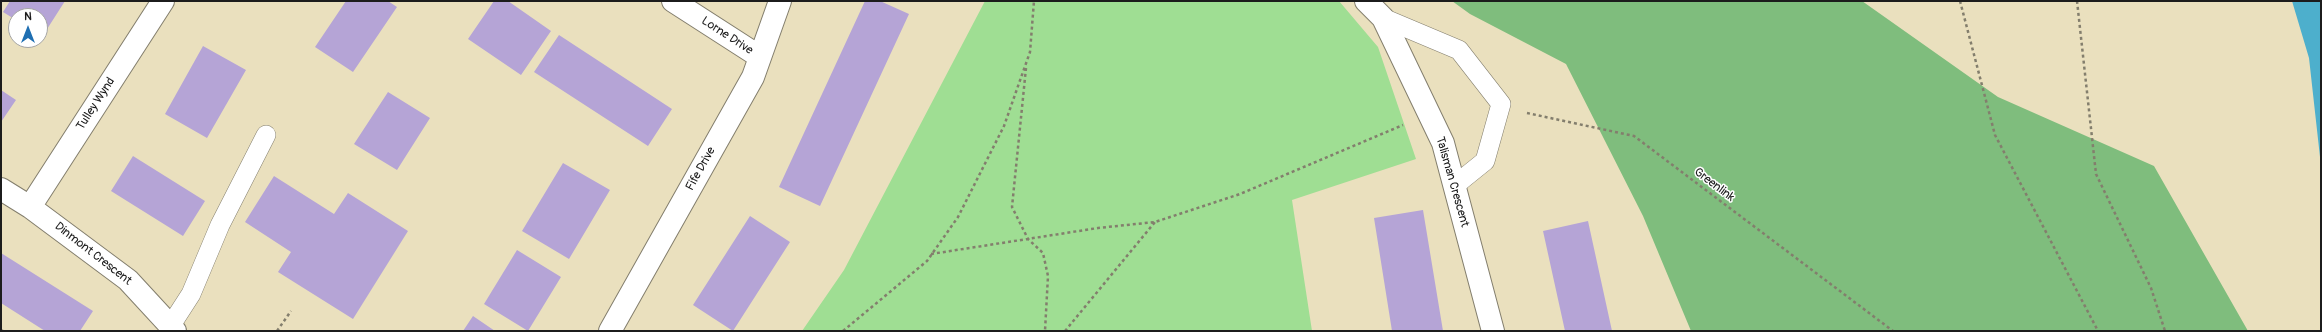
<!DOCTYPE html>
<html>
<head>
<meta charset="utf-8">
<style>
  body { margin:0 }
  #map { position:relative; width:2322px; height:332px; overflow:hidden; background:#eae0be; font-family:Pangolin,sans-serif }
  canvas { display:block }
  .frame { position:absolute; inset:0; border:2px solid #1c1c1c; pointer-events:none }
  .north { position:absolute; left:8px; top:8px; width:40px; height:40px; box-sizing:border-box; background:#fff; border:1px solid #a4a4a4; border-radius:50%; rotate:0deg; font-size:11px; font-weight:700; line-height:16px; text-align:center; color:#1c1c1c }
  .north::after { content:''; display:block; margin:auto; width:14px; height:18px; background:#1f6fb2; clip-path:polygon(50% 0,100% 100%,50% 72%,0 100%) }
</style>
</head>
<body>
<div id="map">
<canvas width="2322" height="332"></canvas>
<div class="frame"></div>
<div class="north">N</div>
</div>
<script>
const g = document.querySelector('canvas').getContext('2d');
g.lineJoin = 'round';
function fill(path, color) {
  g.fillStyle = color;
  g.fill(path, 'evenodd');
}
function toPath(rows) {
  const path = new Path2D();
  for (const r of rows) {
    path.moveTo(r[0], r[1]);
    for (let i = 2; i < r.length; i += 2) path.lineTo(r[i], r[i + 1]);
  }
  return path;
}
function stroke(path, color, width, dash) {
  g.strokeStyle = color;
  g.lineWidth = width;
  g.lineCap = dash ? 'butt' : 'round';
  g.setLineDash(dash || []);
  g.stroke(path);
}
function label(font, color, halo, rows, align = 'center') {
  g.font = font + ' Pangolin,sans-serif';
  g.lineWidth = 3;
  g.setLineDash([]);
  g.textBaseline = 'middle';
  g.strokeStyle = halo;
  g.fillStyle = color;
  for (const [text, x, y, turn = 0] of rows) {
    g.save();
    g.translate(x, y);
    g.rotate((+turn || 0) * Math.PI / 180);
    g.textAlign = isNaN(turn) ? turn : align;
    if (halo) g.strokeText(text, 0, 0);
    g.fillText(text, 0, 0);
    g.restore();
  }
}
fill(toPath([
  [985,1,1339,1,1378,47,1416,159,1292,200,1312,331,802,331,844,270]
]), '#9fde93');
fill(toPath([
  [1452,1,1862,1,1998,97,2154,166,2248,331,1691,331,1643,216,1566,64,1470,14]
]), '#7fbd7d');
fill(toPath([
  [2292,1,2321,1,2321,166,2309,58]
]), '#4dafcc');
fill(toPath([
  [10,1,65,1,42,37,40,36,40,16,16,16,16,20,3,12],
  [346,1,388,1,397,7,353,72,315,47],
  [494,1,508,1,551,31,521,75,468,39],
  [865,1,880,1,909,14,820,206,779,187],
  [559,35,672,109,648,146,534,72],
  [203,46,246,70,207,138,165,114],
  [1,90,16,100,1,122],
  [388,92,430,118,397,170,354,144],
  [133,156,205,201,183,236,111,191],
  [563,163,610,190,569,259,522,231],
  [274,176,334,214,348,193,408,231,353,319,278,272,291,252,245,222],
  [1423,210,1443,331,1392,331,1374,218],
  [750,216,790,242,733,331,693,305],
  [1588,221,1612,331,1565,331,1543,231],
  [517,250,561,277,528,331,484,304],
  [1,253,93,311,80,331,45,331,1,303],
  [473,316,495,331,463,331]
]), '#b5a4d6');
const service = toPath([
  [1383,18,1459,50,1501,104,1485,161,1454,186],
  [171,325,191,294,220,225,266,135]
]);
const minor = toPath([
  [673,1,760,57],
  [1366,1,1383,18,1443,143,1493,331],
  [1,189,30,207,128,280,175,331],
  [30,207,163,1],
  [610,331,753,77,780,1]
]);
stroke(service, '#837e6d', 20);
stroke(minor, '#837e6d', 24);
stroke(toPath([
  [1960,1,1995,135,2098,331],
  [2077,1,2096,174,2151,288,2165,331],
  [1026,68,1012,207,1028,239,1043,253,1048,276,1045,331],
  [1527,113,1634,136,1893,331],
  [931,254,1098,228,1155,222,1240,194,1403,125],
  [1,330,3,331],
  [277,331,291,311],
  [843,331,927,261,958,217,1004,126,1030,52,1034,1],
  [1065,331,1155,222]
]), '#837e6d', 2.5, [3, 3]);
stroke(service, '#fff', 19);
stroke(minor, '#fff', 22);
label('12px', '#1c1c1c', '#fff', [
  ["Lorne Drive",727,36,33],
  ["Tulley Wynd",96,104,-57],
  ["Fife Drive",701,169,-61],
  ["Talisman Crescent",1452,182,74],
  ["Greenlink",1714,185,37],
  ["Dinmont Crescent",93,254,38]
]);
</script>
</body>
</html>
